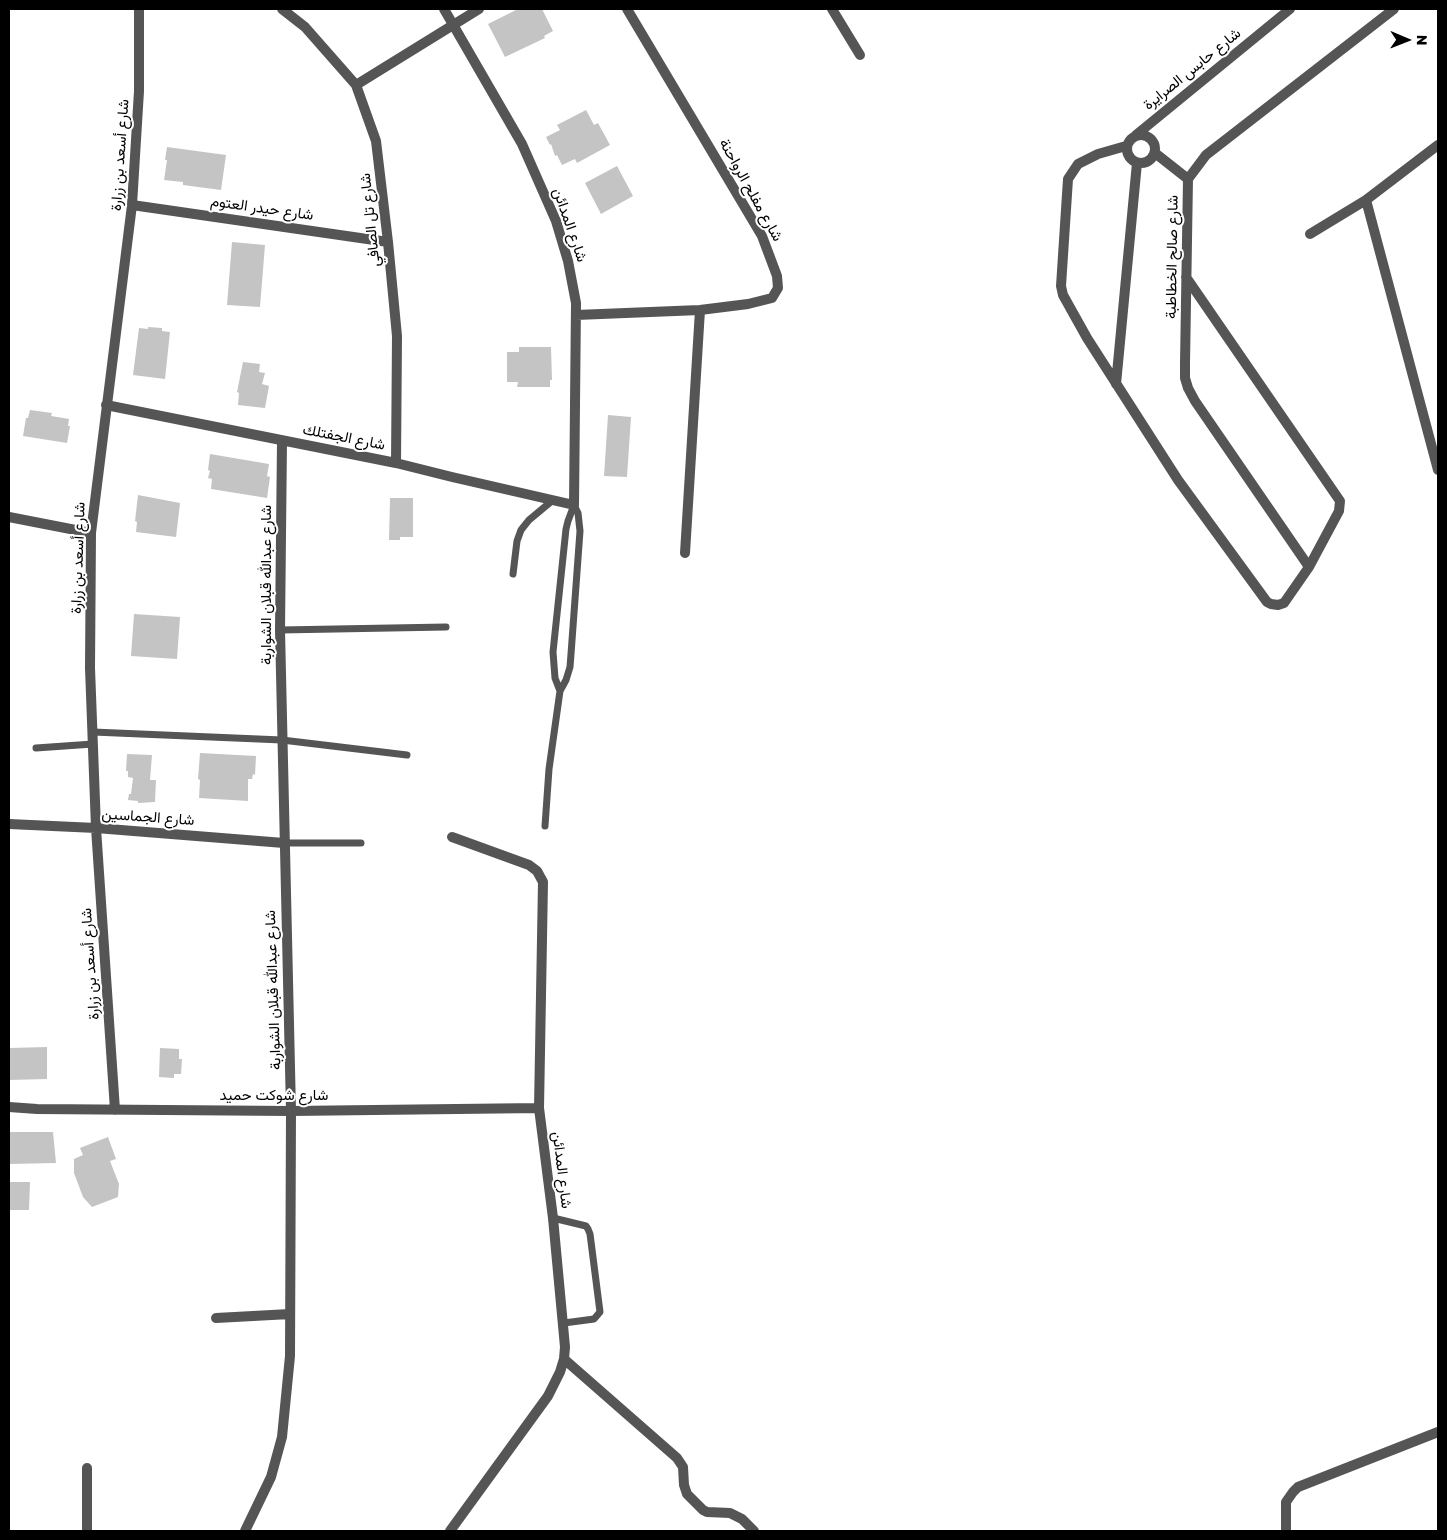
<!DOCTYPE html>
<html>
<head>
<meta charset="utf-8">
<style>
  body { margin:0 }
  #map { position:relative; width:1447px; height:1540px; overflow:hidden; background:#fff; font-family:"Golos Text",sans-serif }
  canvas { display:block }
  .frame { position:absolute; inset:0; border:10px solid #000; pointer-events:none }
  .north { position:absolute; left:1382px; top:15px; width:50px; height:50px; -webkit-text-stroke:4px #fff; paint-order:stroke; rotate:91deg; font-size:14px; font-weight:700; line-height:20px; text-align:center; color:#000 }
  .north::after { content:''; display:block; margin:auto; width:18px; height:22px; background:#000; clip-path:polygon(50% 0,100% 100%,50% 72%,0 100%) }
</style>
</head>
<body>
<div id="map">
<canvas width="1447" height="1540"></canvas>
<div class="frame"></div>
<div class="north">N</div>
</div>
<script>
const g = document.querySelector('canvas').getContext('2d');
g.lineJoin = 'round';
function fill(path, color) {
  g.fillStyle = color;
  g.fill(path, 'evenodd');
}
function toPath(rows) {
  const path = new Path2D();
  for (const r of rows) {
    if (r.length === 3) {
      path.moveTo(r[0] + r[2], r[1]);
      path.arc(r[0], r[1], r[2], 0, 2 * Math.PI);
      continue;
    }
    path.moveTo(r[0], r[1]);
    for (let i = 2; i < r.length; i += 2) path.lineTo(r[i], r[i + 1]);
  }
  return path;
}
function stroke(path, color, width, dash) {
  g.strokeStyle = color;
  g.lineWidth = width;
  g.lineCap = dash ? 'butt' : 'round';
  g.setLineDash(dash || []);
  g.stroke(path);
}
function label(font, color, halo, rows, align = 'center') {
  g.font = font + ' "Golos Text",Vazirmatn,sans-serif';
  g.lineWidth = 4;
  g.setLineDash([]);
  g.textBaseline = 'middle';
  g.strokeStyle = halo;
  g.fillStyle = color;
  for (const [text, x, y, turn = 0] of rows) {
    g.save();
    g.translate(x, y);
    g.rotate((+turn || 0) * Math.PI / 180);
    g.textAlign = isNaN(turn) ? turn : align;
    if (halo) g.strokeText(text, 0, 0);
    g.fillText(text, 0, 0);
    g.restore();
  }
}
fill(toPath([
  [518,9,542,9,553,31,544,36,545,38,505,57,488,24],
  [586,110,594,125,598,123,610,145,577,163,575,159,562,165,557,155,555,156,551,144,550,145,546,137,560,130,557,125],
  [167,147,226,155,221,190,183,185,183,182,164,180,167,160,165,160],
  [617,166,633,196,601,214,585,183],
  [232,242,265,245,260,307,227,305],
  [148,327,162,328,162,331,170,332,165,379,133,375,139,328,148,329],
  [519,347,551,347,552,380,550,380,550,387,517,387,518,382,507,382,507,352,519,352],
  [243,362,260,364,259,372,265,373,262,384,269,386,265,408,238,405,239,393,237,392],
  [30,410,52,413,51,416,69,419,68,426,70,426,67,443,23,436,26,418,28,418],
  [608,415,631,417,627,477,604,476],
  [210,454,269,464,267,476,270,477,267,498,211,489,212,479,208,478,210,471,208,470],
  [138,495,180,503,176,537,136,532,137,522,135,521],
  [390,498,413,498,413,537,400,537,400,540,389,540],
  [134,614,180,617,177,659,131,656],
  [200,753,256,756,255,775,253,774,252,779,248,779,248,801,199,798,200,780,198,779],
  [127,754,152,755,150,780,156,780,155,802,138,803,138,801,128,800,129,794,131,794,133,778,128,777,128,771,126,771],
  [47,1047,47,1079,9,1080,9,1048],
  [160,1048,179,1049,179,1059,182,1059,181,1074,174,1074,174,1078,159,1077],
  [9,1132,53,1132,56,1163,9,1164],
  [108,1137,116,1159,110,1161,119,1184,118,1197,92,1207,83,1197,74,1173,74,1159,83,1155,80,1148],
  [9,1182,30,1182,29,1210,9,1210]
]), '#c4c4c4');
stroke(toPath([
  [513,574,517,541,521,530,529,520,553,500],
  [280,630,446,627],
  [560,691,555,678,553,652,566,529,568,521,574,505],
  [93,732,282,740,407,755],
  [36,748,93,744],
  [545,826,549,769,560,691,566,680,570,667,571,654,580,531,578,513,574,505],
  [284,843,361,843],
  [553,1218,586,1226,588,1229,590,1234,600,1312,594,1319,564,1323]
]), '#555', 7);
stroke(toPath([
  [282,9,305,27,356,85,376,141,388,242,397,336,396,463],
  [832,9,860,55],
  [356,85,479,9],
  [1141,149,14],
  [1136,135,1290,9],
  [1126,146,1098,154,1078,164,1068,179,1061,286,1063,295,1087,338,1178,480,1267,602,1271,604,1278,605,1284,603,1309,567,1339,511,1340,501,1186,277],
  [1155,153,1188,179],
  [1366,200,1438,470],
  [132,205,388,242],
  [1310,234,1366,200,1438,145],
  [576,315,700,310,748,304,772,298,778,288,777,276,762,236,627,9],
  [1116,384,1137,163],
  [106,405,396,463,452,477,574,505,576,303,568,261,556,221,522,144,444,9],
  [9,517,91,533],
  [685,553,700,310],
  [1309,567,1195,401,1188,388,1185,378,1185,363,1188,179,1206,155,1394,9],
  [9,824,96,828,284,843],
  [9,1107,37,1109,291,1111,539,1108],
  [115,1110,96,828,90,668,91,533,132,205,139,91,139,9],
  [216,1318,290,1314],
  [564,1359,677,1458,683,1467,684,1485,687,1494,703,1510,707,1512,730,1513,742,1519,754,1531],
  [87,1468,87,1531],
  [245,1531,271,1477,282,1437,290,1356,291,1111,280,630,282,441],
  [450,1531,548,1396,560,1372,564,1359,565,1347,553,1218,539,1108,543,882,537,871,529,865,452,837],
  [1286,1531,1286,1502,1293,1492,1298,1487,1438,1432]
]), '#555', 10);
label('15px', '#000', '#fff', [
  ["شارع حابس الصرايرة",1192,69,-39],
  ["شارع أسعد بن زرارة",120,155,-86],
  ["شارع مفلح الرواحنة",751,190,61],
  ["شارع حيدر العتوم",262,208,8],
  ["شارع تل الصافي",370,220,-96],
  ["شارع المدائن",570,225,71],
  ["شارع صالح الخطاطبة",1172,257,-89],
  ["شارع الجفتلك",344,437,11],
  ["شارع أسعد بن زرارة",78,558,-88],
  ["شارع عبدالله قبلان الشواربة",266,585,-90],
  ["شارع الجماسين",148,817,4],
  ["شارع أسعد بن زرارة",90,964,-94],
  ["شارع عبدالله قبلان الشواربة",273,990,-92],
  ["شارع شوكت حميد",274,1095],
  ["شارع المدائن",562,1170,83]
]);
</script>
</body>
</html>
